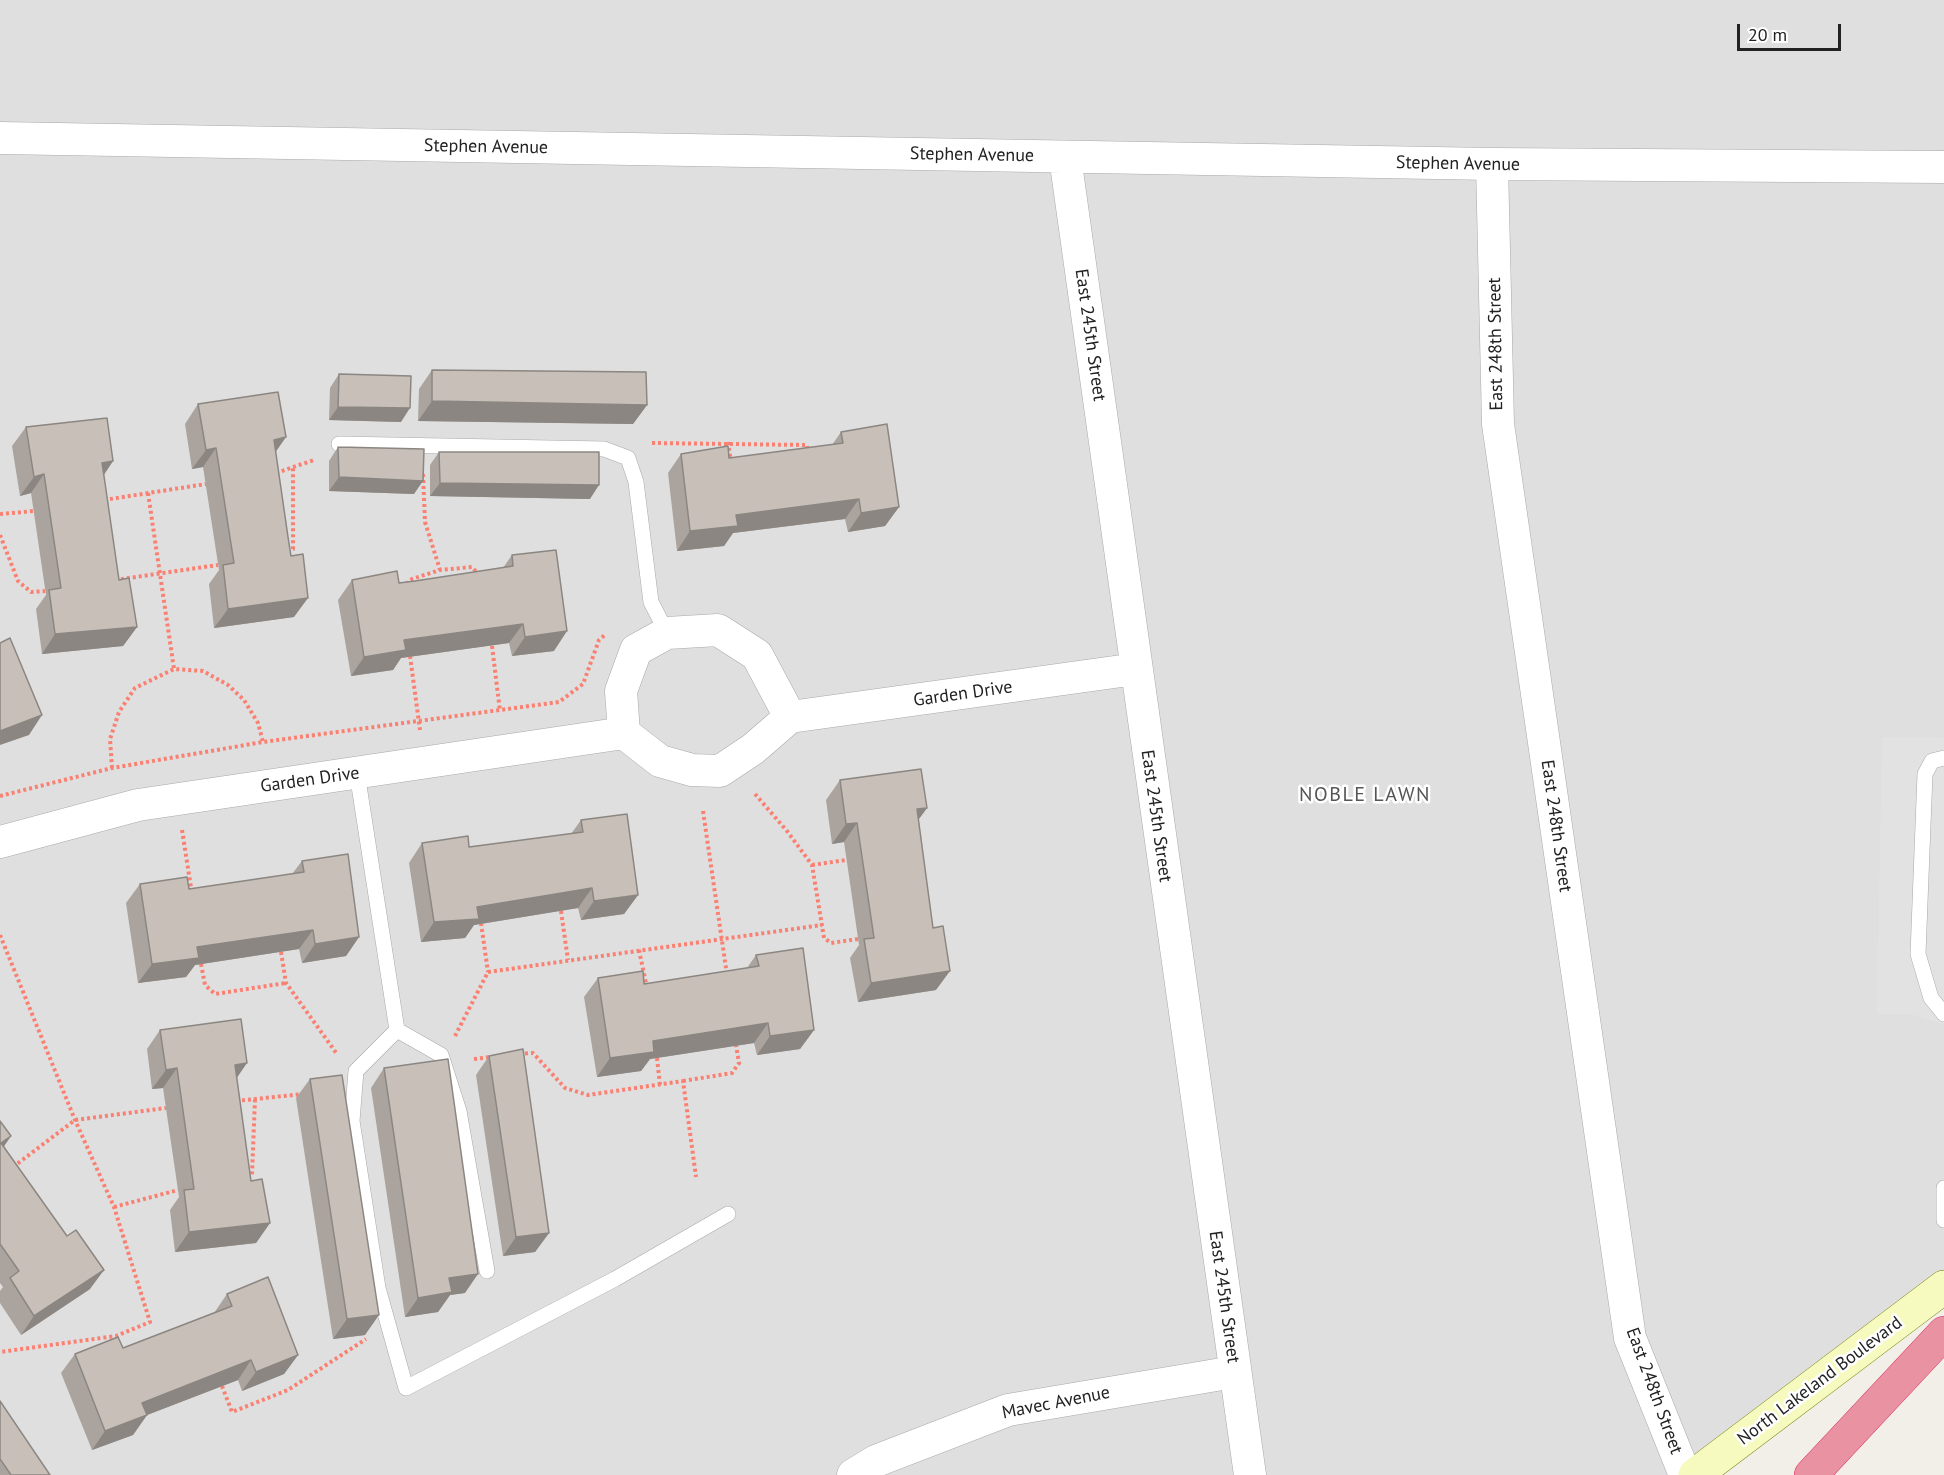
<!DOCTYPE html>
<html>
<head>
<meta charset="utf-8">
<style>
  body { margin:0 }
  #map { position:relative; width:1944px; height:1475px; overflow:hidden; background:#f2efe9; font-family:"PT Sans",sans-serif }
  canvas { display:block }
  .scale { position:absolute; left:1737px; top:24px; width:104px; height:27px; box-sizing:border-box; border:3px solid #222; border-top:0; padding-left:8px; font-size:18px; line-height:21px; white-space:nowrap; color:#222; -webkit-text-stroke:4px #fff; paint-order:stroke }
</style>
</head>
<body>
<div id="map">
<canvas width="1944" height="1475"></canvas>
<div class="scale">20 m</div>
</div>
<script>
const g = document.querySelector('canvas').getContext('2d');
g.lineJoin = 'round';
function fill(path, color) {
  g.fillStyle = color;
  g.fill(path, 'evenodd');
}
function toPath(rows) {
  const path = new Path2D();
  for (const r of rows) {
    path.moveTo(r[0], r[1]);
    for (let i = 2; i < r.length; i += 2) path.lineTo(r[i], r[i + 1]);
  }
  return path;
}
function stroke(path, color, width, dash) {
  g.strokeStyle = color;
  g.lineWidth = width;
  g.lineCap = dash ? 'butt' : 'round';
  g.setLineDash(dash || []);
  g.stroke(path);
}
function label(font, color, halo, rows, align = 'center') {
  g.font = font + ' "PT Sans",sans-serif';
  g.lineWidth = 5;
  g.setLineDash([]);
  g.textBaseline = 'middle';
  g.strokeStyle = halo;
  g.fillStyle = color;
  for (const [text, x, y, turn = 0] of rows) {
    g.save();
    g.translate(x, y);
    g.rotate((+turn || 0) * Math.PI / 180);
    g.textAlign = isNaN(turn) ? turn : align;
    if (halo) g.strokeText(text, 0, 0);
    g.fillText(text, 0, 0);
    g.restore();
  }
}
fill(toPath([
  [0,0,1944,0,1944,1287,1695,1475,0,1475]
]), '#e0dfdf');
fill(toPath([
  [1882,737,1944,738,1944,1025,1911,1014,1877,1014]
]), '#e2e2e2');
const lane = toPath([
  [339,444,604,449,628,458,636,482,651,602,667,633],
  [1944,758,1932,761,1925,774,1918,954,1931,998,1944,1014],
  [357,773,397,1030,356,1071,352,1121,378,1288,406,1388,615,1279,728,1214],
  [397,1030,441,1055,459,1111,487,1271],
  [1944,1188,1944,1220]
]);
const street = toPath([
  [0,138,1492,164,1944,167],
  [1065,157,1250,1475],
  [1492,164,1498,424,1630,1338,1685,1475],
  [624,733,621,691,636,650,667,633,718,630,757,655,790,717],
  [0,842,138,805,624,733,660,761,692,770,720,771,753,749,790,717,1136,669],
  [853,1475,876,1461,1008,1410,1234,1372]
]);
const secondary = toPath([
  [1695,1475,1944,1287]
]);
const highway = toPath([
  [1811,1475,1944,1333]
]);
stroke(lane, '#a9a9a9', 16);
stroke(street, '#a9a9a9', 33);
stroke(secondary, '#707d05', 34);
stroke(highway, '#dc2a67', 34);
stroke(toPath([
  [728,442,731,462],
  [652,443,807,445,808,451],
  [276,473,314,460],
  [423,474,425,522,440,570],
  [148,493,174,669],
  [104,500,206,484],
  [0,514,34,511],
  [0,535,18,581,31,592,45,591],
  [287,551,293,549,293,467],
  [115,580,218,565],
  [406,584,412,579,440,570,472,567,480,576],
  [492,646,500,711],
  [410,656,420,730],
  [112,768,110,739,119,712,135,688,174,669,203,671,228,685,244,700,258,723,263,742],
  [755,794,787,831,812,865,824,938,831,943,858,939],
  [0,796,112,768,263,742,559,702,583,684,599,640,606,634],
  [703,811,727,975],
  [182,830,192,894],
  [812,865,846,860],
  [561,911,568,960],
  [481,923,488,972],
  [0,935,75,1120,114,1207,150,1322,116,1336,0,1352],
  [639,950,647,988],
  [281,952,286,983,337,1054],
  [201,964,205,985,215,994,286,983],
  [455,1036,488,972,822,925],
  [519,1054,533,1053,565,1088,588,1095,683,1081,696,1177],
  [657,1058,660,1085],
  [474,1059,491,1057],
  [683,1081,732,1073,739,1063,736,1045],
  [236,1101,303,1094],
  [13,1167,75,1120,166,1108],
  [247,1177,252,1175,255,1099],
  [114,1207,178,1190],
  [222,1386,232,1412,288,1390,366,1339]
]), '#fa8072', 4, [3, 3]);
stroke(lane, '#fff', 15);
stroke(street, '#fff', 32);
stroke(secondary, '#f7fabf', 33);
stroke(highway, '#e892a2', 33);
fill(toPath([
  [432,370,647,405,633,424,418,421,419,389],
  [339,374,401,422,329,420,330,388],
  [198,404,286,437,276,451,294,617,214,628,209,584,219,570,203,467,192,469,185,424],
  [26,427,113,461,104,475,119,580,137,627,123,646,42,654,36,609,46,595,31,493,20,496,12,446],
  [841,432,899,507,885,526,848,532,845,519,733,533,724,546,677,551,668,473,681,454,729,458,832,445],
  [338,447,414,494,329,491,329,461],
  [439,452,590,499,430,496,430,465],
  [512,555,554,651,512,656,509,643,401,658,393,670,351,676,338,600,352,580,399,583,503,568],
  [840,780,927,808,918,820,936,990,858,1002,850,958,859,945,844,842,832,844,826,800],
  [581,820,638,895,624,914,581,920,578,908,474,925,465,938,421,942,409,863,422,843,469,847,571,834],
  [302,861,359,937,346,956,302,963,299,949,195,965,186,977,138,983,126,903,140,884,189,889,292,874],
  [756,955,814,1030,800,1049,757,1055,754,1043,650,1059,641,1071,597,1077,584,997,598,978,644,984,747,968],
  [160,1030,237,1078,251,1181,270,1223,256,1243,175,1252,170,1210,179,1197,163,1088,152,1089,147,1049],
  [489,1056,549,1233,535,1252,503,1256,476,1075],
  [384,1068,465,1293,450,1295,438,1312,405,1317,371,1088],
  [310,1079,365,1335,333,1339,296,1098],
  [0,1121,11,1136,4,1146,90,1289,21,1335,0,1303,0,1291,3,1287,0,1283],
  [227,1294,298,1355,284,1374,242,1391,238,1380,147,1415,133,1435,92,1450,61,1373,75,1354,123,1348,214,1313],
  [0,1401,50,1475,0,1475]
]), '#aba49e');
fill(toPath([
  [432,401,647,405,633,424,418,421],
  [338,407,410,408,401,422,329,420],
  [286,437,272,457,274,440],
  [216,448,203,467,192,469,206,450],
  [113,461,100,480,102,463],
  [44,474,31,493,20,496,34,477],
  [339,477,423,481,414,494,329,491],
  [440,483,599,485,590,499,430,496],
  [859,499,845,519,733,533,724,546,677,551,690,531,736,515],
  [899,507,885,526,848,532,861,513],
  [308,598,294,617,214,628,228,609],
  [523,624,509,643,401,658,393,670,351,676,364,657,404,640],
  [137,627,123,646,42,654,55,634],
  [567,631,554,651,512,656,525,637],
  [42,715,29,735,0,745,0,731],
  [927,808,913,827,917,809],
  [857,823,844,842,832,844,846,824],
  [592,888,578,908,474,925,465,938,421,942,434,922,477,907],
  [638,895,624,914,581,920,594,901],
  [313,930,299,949,195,965,186,977,138,983,152,964,197,947],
  [359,937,346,956,302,963,315,944],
  [950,971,936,990,858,1002,871,983],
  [768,1023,754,1043,650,1059,641,1071,597,1077,610,1058,653,1041],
  [814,1030,800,1049,757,1055,770,1036],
  [247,1063,234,1082,235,1065],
  [177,1068,163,1088,152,1089,166,1070],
  [11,1136,0,1152,1,1143],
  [270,1223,256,1243,175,1252,189,1232],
  [549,1233,535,1252,503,1256,516,1237],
  [104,1270,90,1289,21,1335,34,1316],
  [478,1274,465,1293,450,1295,438,1312,405,1317,418,1298,449,1278],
  [379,1315,365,1335,333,1339,347,1319],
  [298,1355,284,1374,242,1391,256,1372],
  [251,1360,238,1380,147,1415,133,1435,92,1450,105,1431,142,1403]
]), '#8b8681');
const building = toPath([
  [432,370,646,372,647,405,432,401,432,370],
  [339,374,411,376,410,408,338,407,339,374],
  [278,392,286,437,274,440,288,537,291,556,303,554,308,598,228,609,223,565,234,563,216,448,206,450,198,404,278,392],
  [107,418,113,461,102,463,105,483,119,580,129,578,137,627,55,634,49,590,61,588,44,474,34,477,26,427,107,418],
  [887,424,899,507,861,513,859,499,736,515,738,526,690,531,681,454,728,446,729,458,843,443,841,432,887,424],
  [338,447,424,449,423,481,339,477,338,447],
  [439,452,599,452,599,485,440,483,439,452],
  [556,550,567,631,525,637,523,624,404,640,406,650,364,657,352,580,397,571,399,583,415,581,513,566,512,555,556,550],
  [10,638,42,715,0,731,0,643,10,638],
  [921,769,927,808,917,809,933,928,943,926,950,971,871,983,864,939,874,938,857,823,846,824,840,780,921,769],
  [627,814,638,895,594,901,592,888,477,907,479,919,434,922,422,843,468,836,469,847,583,832,581,820,627,814],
  [348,854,359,937,315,944,313,930,197,947,199,958,152,964,140,884,187,877,189,889,304,872,302,861,348,854],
  [803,948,814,1030,770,1036,768,1023,653,1041,654,1052,610,1058,598,978,643,971,644,984,759,966,756,955,803,948],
  [241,1019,247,1063,235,1065,251,1181,262,1179,270,1223,189,1232,184,1190,194,1189,177,1068,166,1070,160,1030,241,1019],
  [523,1049,549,1233,516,1237,489,1056,523,1049],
  [448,1059,478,1274,449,1278,452,1292,418,1298,384,1068,448,1059],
  [342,1075,379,1315,347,1319,310,1079,342,1075],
  [0,1121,11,1136,1,1143,67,1236,76,1230,104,1270,34,1316,10,1278,19,1271,0,1244,0,1121],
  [268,1277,298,1355,256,1372,251,1360,142,1403,147,1415,105,1431,75,1354,118,1337,123,1348,232,1306,227,1294,268,1277],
  [0,1401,50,1475,11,1475,0,1459,0,1401]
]);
fill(building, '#c7bfb8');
stroke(building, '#8b8681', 1.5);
label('18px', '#222', '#fff', [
  ["Stephen Avenue",486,147,1],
  ["Stephen Avenue",972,155,1],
  ["Stephen Avenue",1458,164,1],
  ["East 245th Street",1090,335,82],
  ["East 248th Street",1496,344,-91],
  ["Garden Drive",963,694,-8],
  ["Garden Drive",310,780,-8],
  ["East 245th Street",1156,816,82],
  ["East 248th Street",1556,826,82],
  ["East 245th Street",1224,1297,82],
  ["North Lakeland Boulevard",1820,1381,-37],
  ["East 248th Street",1654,1391,70],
  ["Mavec Avenue",1056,1403,-11]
]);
g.letterSpacing = '1.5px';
label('20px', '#555', '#fff', [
  ["NOBLE LAWN",1365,795]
]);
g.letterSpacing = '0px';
</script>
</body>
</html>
